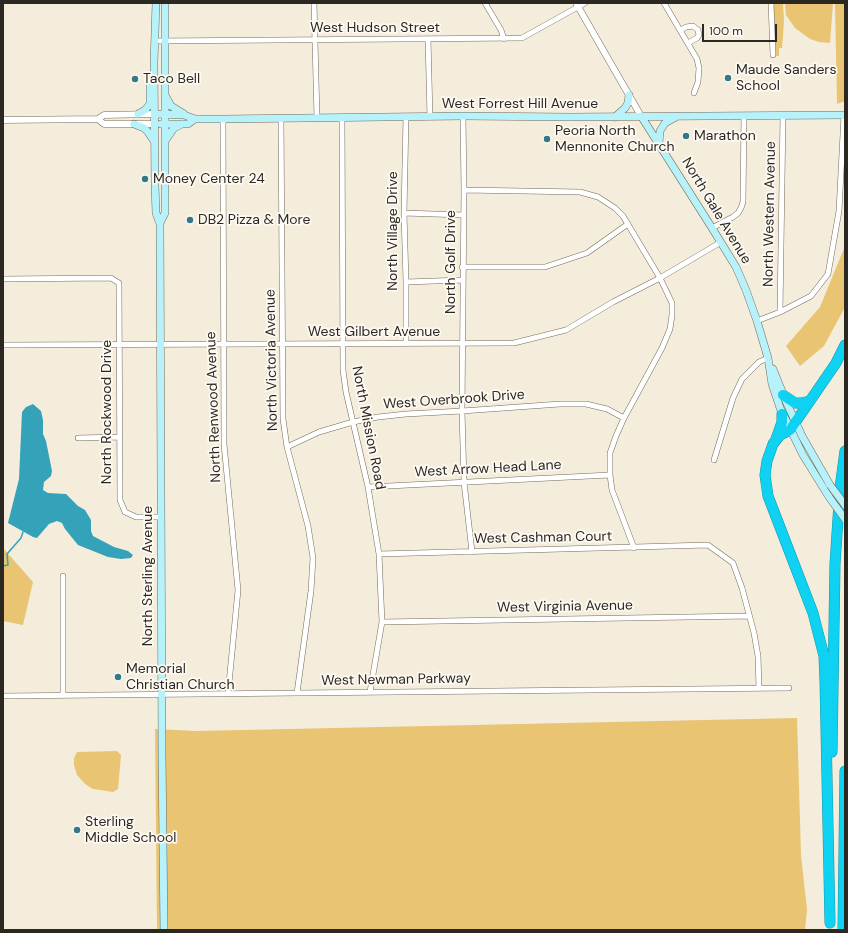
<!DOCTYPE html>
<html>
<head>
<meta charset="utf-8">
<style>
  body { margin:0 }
  #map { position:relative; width:848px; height:933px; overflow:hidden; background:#f5eddb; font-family:"DM Sans",sans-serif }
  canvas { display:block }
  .frame { position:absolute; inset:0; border:4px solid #2b2822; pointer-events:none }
  .scale { position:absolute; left:702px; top:24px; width:75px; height:18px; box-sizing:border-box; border:2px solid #2b2822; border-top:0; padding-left:5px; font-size:12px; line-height:14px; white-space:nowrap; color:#2b2822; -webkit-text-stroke:3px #fefaf3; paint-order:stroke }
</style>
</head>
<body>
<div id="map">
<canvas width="848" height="933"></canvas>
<div class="frame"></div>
<div class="scale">100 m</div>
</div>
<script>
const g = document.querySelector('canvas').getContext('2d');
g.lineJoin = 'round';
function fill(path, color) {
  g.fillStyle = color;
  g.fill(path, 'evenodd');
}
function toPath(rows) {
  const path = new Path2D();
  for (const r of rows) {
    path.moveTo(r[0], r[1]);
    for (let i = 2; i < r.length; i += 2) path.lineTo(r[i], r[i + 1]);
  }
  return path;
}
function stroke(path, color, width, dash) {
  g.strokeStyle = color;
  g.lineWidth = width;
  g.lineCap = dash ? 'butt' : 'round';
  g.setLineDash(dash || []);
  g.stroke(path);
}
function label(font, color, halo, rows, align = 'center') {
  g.font = font + ' "DM Sans",sans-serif';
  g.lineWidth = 3.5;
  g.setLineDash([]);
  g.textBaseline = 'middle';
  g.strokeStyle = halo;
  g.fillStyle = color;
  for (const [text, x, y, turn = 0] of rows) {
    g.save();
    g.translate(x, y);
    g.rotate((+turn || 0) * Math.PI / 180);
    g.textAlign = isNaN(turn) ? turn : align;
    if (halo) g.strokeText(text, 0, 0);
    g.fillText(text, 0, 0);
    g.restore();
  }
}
fill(toPath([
  [773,3,783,3,784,20,783,36,782,48,779,48,779,56,776,56],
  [785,3,833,3,830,43,819,42,810,39,795,28,786,15],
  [835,3,845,3,845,101,837,104],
  [845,246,845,307,824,346,800,366,786,346,820,307],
  [3,548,33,582,23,625,3,621],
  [797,718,801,855,807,910,805,930,157,930,155,729,196,731],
  [117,751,121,755,118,789,113,792,93,789,85,784,77,775,74,765,74,758,77,752]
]), '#e9c472');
fill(toPath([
  [33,404,41,411,43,420,43,434,46,441,52,471,51,476,44,482,43,490,48,493,66,494,78,506,85,510,91,520,91,531,93,536,114,547,128,551,133,555,131,558,121,559,108,557,78,545,65,529,62,523,57,521,49,524,37,538,33,537,8,523,19,479,22,412,26,407]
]), '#34a2b9');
stroke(toPath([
  [3,566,8,565,7,554,21,538,23,532]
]), '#34a2b9', 1.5);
const minor = toPath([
  [314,3,317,118],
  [485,3,501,30,504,39],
  [664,3,697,59,699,68,698,82,694,93],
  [771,3,773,55],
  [681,30,686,27,693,26,698,30,699,35,697,38,688,43],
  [428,39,430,117],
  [156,41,522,38,585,3],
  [463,116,464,190,462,411,464,482,472,552],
  [281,118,283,419,287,447,308,526,313,558,311,591,297,693],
  [342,118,343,370,346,392,368,487,379,554,382,622,370,692],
  [223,119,224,444,238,590,228,694],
  [464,190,580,192,598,197,615,208,623,216,660,278,672,303,672,315,670,329,662,348,624,418,616,436,610,453,610,475,612,490,634,548],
  [404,213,463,215],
  [712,228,733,217,738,213,741,208,743,202,744,116],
  [462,267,545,267,587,253,628,224],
  [3,279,111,278,119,283,120,500,125,512,136,517,161,517],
  [406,282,463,280],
  [780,312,783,115],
  [757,321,780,312,811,296,828,274,839,211,844,115],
  [406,344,406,282,404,213,406,117],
  [3,345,514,343,566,330,613,302,660,278,721,242],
  [78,438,120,437],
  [287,447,319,432,353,422,378,417,406,414,462,411,560,404,586,404,607,409,624,418],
  [714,460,733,398,742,379,759,362,768,358],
  [368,487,610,475],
  [379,554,708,545,733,563,742,588,754,633,758,656,759,688],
  [63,576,63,695],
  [382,622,749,616],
  [3,696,789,688]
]);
const tertiary = toPath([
  [576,3,641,116],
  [98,119,104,124,155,124],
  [3,120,98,119,104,115,155,114]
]);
const secondary = toPath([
  [156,3,154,63,155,185,156,213,160,224,162,756,164,930],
  [165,95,171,106,184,114],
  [138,114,145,110,150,104,150,76],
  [155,114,184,115,195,119,223,119,463,116,569,117,845,115],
  [641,116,712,228,736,267,746,290,757,321,768,358,772,384,780,408,803,455,829,497],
  [615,117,625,108,628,103,629,95],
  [134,124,144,128,148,132,154,141],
  [161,124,188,124,195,119],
  [165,141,174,128,182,124],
  [659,143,660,131,665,123,676,117],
  [160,223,165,213,165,3],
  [773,369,785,399,802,436,830,485]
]);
const motorway = toPath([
  [783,395,795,403,801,403,810,401],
  [776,439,782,422,782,414],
  [832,752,835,564,840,488,845,451],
  [830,923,825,680,824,656,813,613,768,496,765,475,767,461,773,444,780,435,790,430,836,363,845,345],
  [843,930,845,771]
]);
stroke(minor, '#726b5b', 6);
stroke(tertiary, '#726b5b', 7);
stroke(secondary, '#726b5b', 8);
stroke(motorway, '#1996a9', 11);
stroke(minor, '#fff', 5);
stroke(tertiary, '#fff', 6);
stroke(secondary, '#b7f2fb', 7);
stroke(motorway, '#0fd2f2', 10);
const secondaryBridge = toPath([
  [830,485,845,505],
  [829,497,845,519]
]);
stroke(secondaryBridge, '#726b5b', 8, []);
stroke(secondaryBridge, '#b7f2fb', 7);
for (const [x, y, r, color] of [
  [728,78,4,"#357989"],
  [135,79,4,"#357989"],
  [686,136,4,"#357989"],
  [547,139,4,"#357989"],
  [145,179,4,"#357989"],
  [190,220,4,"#357989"],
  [118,677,4,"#357989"],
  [77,830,4,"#357989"]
]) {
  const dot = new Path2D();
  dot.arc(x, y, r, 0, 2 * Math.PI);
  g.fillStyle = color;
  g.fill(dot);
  stroke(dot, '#fefaf3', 1.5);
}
label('14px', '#2b2822', '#fefaf3', [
  ["West Hudson Street",375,28],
  ["West Forrest Hill Avenue",520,104],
  ["North Gale Avenue",716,211,59],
  ["North Western Avenue",770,214,-89],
  ["North Village Drive",393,231,-90],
  ["North Golf Drive",451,262,-90],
  ["West Gilbert Avenue",374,332],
  ["North Victoria Avenue",272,360,-91],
  ["West Overbrook Drive",454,400,-4],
  ["North Renwood Avenue",214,407,-92],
  ["North Rockwood Drive",107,412,-90],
  ["North Mission Road",368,428,79],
  ["West Arrow Head Lane",488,469,-3],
  ["West Cashman Court",543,538,-1],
  ["North Sterling Avenue",148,576,-90],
  ["West Virginia Avenue",565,607,-1],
  ["West Newman Parkway",396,680,-1]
]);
label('14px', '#2b2822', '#fefaf3', [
  ["Maude Sanders",736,70],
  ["School",736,86],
  ["Taco Bell",143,79],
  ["Peoria North",555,131],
  ["Mennonite Church",555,147],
  ["Marathon",694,136],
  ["Money Center 24",153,179],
  ["DB2 Pizza & More",198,220],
  ["Memorial",126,669],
  ["Christian Church",126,685],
  ["Sterling",85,822],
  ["Middle School",85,838]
], 'left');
</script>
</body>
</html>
